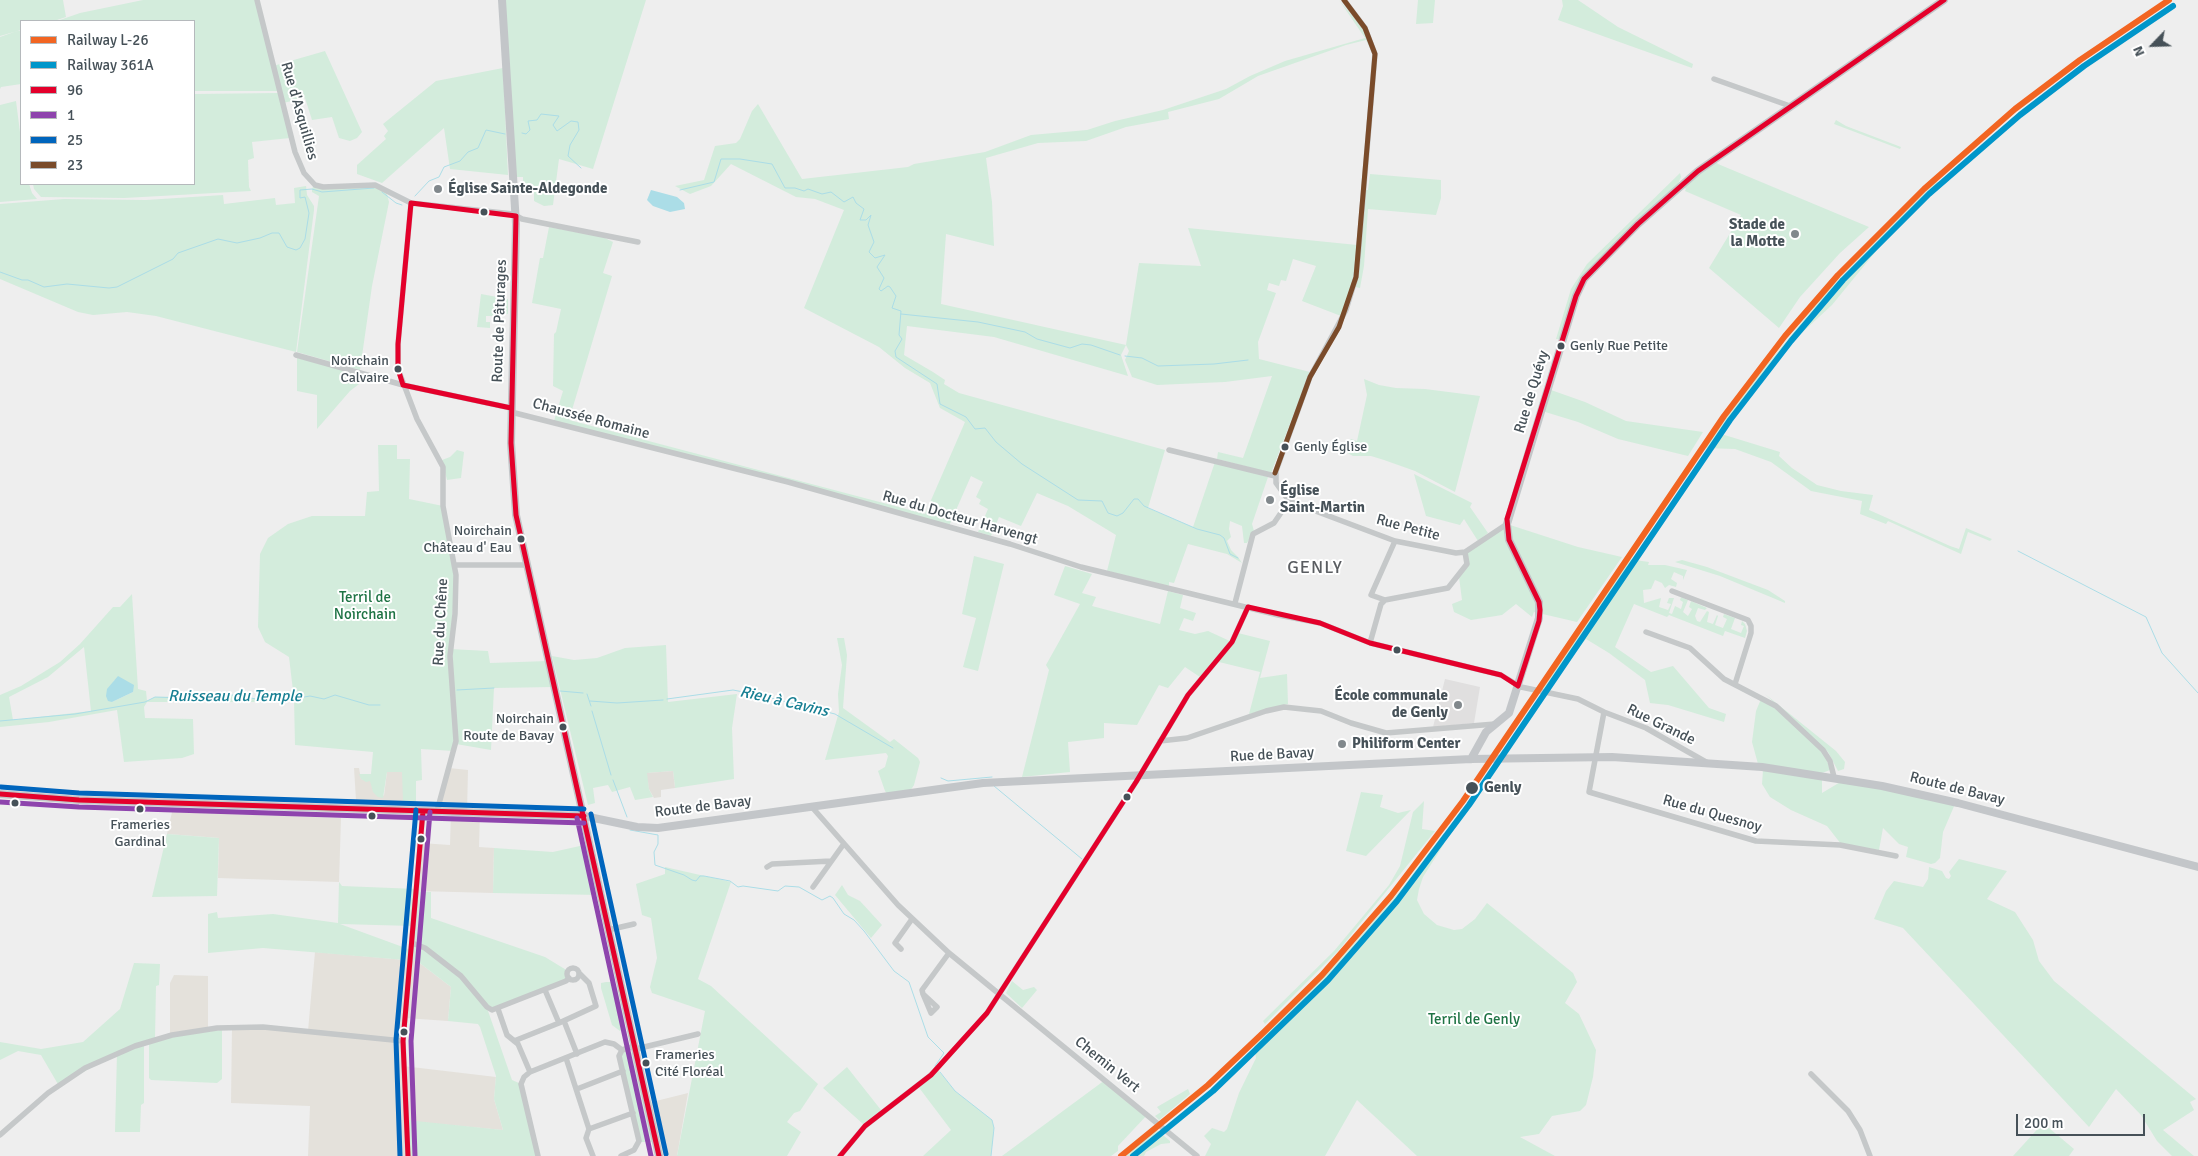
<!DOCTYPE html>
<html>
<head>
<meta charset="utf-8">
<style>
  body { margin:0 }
  #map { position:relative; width:2198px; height:1156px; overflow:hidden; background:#eee; font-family:Signika,sans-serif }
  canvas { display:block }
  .legend { position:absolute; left:20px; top:20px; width:175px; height:165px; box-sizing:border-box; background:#fff; border:1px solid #b5b9bc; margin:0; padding:6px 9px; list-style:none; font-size:15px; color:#465158 }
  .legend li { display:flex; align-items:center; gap:10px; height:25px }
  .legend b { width:25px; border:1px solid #b5b9bc }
  .north { position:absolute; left:2128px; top:20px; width:50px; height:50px; -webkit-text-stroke:4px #fff; paint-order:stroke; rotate:246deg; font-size:14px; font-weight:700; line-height:20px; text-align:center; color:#465158 }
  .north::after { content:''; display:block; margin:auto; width:18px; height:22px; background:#465158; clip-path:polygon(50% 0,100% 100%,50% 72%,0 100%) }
  .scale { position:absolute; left:2016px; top:1114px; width:129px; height:22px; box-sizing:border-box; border:2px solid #465158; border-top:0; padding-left:6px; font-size:15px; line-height:18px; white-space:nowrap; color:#465158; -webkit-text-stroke:4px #fff; paint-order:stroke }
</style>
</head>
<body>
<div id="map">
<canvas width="2198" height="1156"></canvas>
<ul class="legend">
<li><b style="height:6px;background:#f26522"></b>Railway L-26</li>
<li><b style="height:6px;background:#0096ca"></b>Railway 361A</li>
<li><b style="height:6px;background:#e4002b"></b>96</li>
<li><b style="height:6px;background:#8e44ad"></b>1</li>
<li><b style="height:6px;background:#0065bd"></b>25</li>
<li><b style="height:6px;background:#7a4b2a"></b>23</li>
</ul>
<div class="north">N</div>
<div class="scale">200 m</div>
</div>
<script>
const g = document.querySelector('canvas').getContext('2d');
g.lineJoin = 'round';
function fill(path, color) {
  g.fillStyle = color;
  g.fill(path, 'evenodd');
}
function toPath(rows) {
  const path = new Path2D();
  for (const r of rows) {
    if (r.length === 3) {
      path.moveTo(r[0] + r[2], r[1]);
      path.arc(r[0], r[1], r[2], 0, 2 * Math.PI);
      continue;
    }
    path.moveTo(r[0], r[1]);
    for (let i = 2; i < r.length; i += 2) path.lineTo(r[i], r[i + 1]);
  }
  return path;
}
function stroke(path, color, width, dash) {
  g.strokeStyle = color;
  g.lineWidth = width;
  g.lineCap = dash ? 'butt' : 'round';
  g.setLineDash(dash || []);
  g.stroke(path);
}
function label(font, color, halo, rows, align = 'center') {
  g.font = font + ' Signika,sans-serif';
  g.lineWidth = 4;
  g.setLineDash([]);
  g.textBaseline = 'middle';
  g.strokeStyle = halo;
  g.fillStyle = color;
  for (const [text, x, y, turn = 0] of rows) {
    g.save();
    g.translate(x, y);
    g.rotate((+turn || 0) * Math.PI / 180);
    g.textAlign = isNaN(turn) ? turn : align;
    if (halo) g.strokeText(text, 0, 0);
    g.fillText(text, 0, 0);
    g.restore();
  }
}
fill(toPath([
  [354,768,359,768,361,779,370,780,384,796,387,772,403,772,403,802,356,800],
  [449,768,468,770,467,812,480,812,479,847,494,848,493,893,417,891,421,843,450,845,451,812,437,811],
  [172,812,341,818,339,882,218,878,219,838,167,834],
  [315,952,417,961,451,987,448,1021,405,1018,403,1066,496,1077,494,1099,503,1130,406,1121,408,1156,308,1156,310,1106,231,1103,232,1027,308,1031],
  [174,975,208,976,208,1029,170,1035,170,983],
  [688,1093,677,1156,659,1156,648,1103]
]), '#e4e1db');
fill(toPath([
  [1445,679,1480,687,1474,723,1433,727]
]), '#e0dfdf');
fill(toPath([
  [0,0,63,0,66,17,54,21,21,21,21,30,0,36],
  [143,0,256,0,278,91,194,91,194,21,57,21,80,13],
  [502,0,646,0,593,169,559,159,553,205,544,206,534,201,534,186,523,186,523,177,513,177],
  [1339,0,1365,31,1371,44,1373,55,1366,40,1346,45,1258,76,1219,99,1168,112,1169,119,1126,127,1086,141,1038,143,986,158,992,202,994,246,946,234,941,304,1126,345,1139,263,1201,266,1188,228,1357,245,1354,275,1341,316,1302,301,1316,266,1293,259,1286,281,1281,280,1279,286,1269,283,1267,290,1276,293,1258,342,1259,359,1310,372,1271,473,1217,459,1218,452,1243,458,1272,376,1225,382,1157,385,1132,377,1125,360,1129,351,1126,345,1121,355,1128,376,994,337,907,326,904,355,933,372,945,380,944,384,959,393,1165,450,1148,508,1193,527,1215,462,1268,477,1252,524,1254,531,1247,543,1244,543,1242,526,1230,521,1229,529,1231,537,1227,541,1231,550,1238,557,1242,563,1227,554,1188,544,1174,583,1169,582,1169,586,1107,571,1116,535,1068,506,1037,493,1021,526,999,517,991,536,978,532,988,509,979,504,981,500,976,497,983,482,971,476,949,526,772,476,554,421,563,391,553,386,554,334,556,332,561,309,532,303,540,258,543,258,549,227,603,237,613,242,603,273,612,276,569,420,925,514,965,422,940,408,930,383,905,368,879,347,804,308,844,210,815,199,796,197,731,164,711,186,690,194,675,186,704,180,715,146,736,143,740,139,752,111,758,104,802,179,908,167,914,164,985,152,1031,135,1087,130,1115,121,1163,110,1226,89,1250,76,1285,61,1365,38],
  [1418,0,1435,0,1433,23,1416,24],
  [1562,0,1578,0,1618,27,1693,64,1692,68,1558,20,1563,6],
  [17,31,21,31,21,84,1,87,0,89,0,37],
  [325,51,362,132,357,138,350,141,339,138,332,117,312,120,305,98,283,103,273,66],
  [503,68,508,175,450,169,444,128,382,183,357,174,357,165,386,139,384,136,388,131,383,124,436,81],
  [278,93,290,138,252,142,254,158,248,160,249,187,251,191,124,198,41,197,34,189,33,184,194,184,194,94],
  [16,101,21,140,21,184,29,184,32,193,37,199,0,202,0,105],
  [1836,120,1846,126,1901,147,1900,149,1834,124],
  [1715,160,1718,164,1869,227,1840,253,1800,297,1779,328,1709,268,1741,215,1685,191,1686,189,1683,186],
  [1680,173,1681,177,1678,184,1587,271,1560,339,1556,339,1571,289,1587,264],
  [1370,174,1441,180,1441,198,1436,215,1368,209,1364,266,1360,288,1355,287,1366,190,1368,190],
  [1936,181,1942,184,1886,239,1832,305,1793,341,1718,433,1780,452,1779,456,1792,468,1817,485,1841,491,1873,495,1869,510,1950,546,1959,549,1966,528,1992,539,1990,541,1968,532,1961,554,1888,521,1886,524,1860,514,1862,501,1811,491,1771,462,1735,449,1704,448,1737,401,1830,288],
  [368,185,386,190,389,202,372,286,360,370,297,352,319,196,312,192,312,189,313,187],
  [306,186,307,195,314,206,314,210,296,352,156,316,127,312,93,315,78,312,0,279,0,204,64,199,146,200,223,195,224,204,275,198,276,205,295,203,294,188],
  [481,294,508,299,508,314,503,314,503,316,486,316,486,322,490,322,490,328,477,327],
  [297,358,362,372,363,381,350,391,317,429,317,395,297,391],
  [1364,379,1379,385,1396,388,1425,389,1480,396,1455,492,1415,471,1384,460,1371,456,1353,456,1344,451,1351,439,1357,441,1367,395],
  [1551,390,1585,402,1626,421,1703,432,1688,456,1618,439,1578,422,1542,411],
  [378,445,397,445,397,459,410,459,409,499,443,506,456,565,450,649,488,651,490,663,548,661,554,687,494,688,491,750,456,744,454,751,421,749,422,780,416,781,416,803,403,802,402,772,387,772,383,798,378,797,373,792,370,781,366,782,361,779,359,774,371,774,373,752,295,745,294,699,289,657,265,642,258,627,260,554,268,538,288,524,312,516,365,516,367,492,379,491],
  [457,450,464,452,461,478,447,480,442,460,450,457],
  [1414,474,1472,503,1470,507,1488,533,1478,541,1464,519,1460,525,1426,516],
  [1507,524,1578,547,1622,557,1577,622,1534,612,1532,617,1516,604,1502,615,1471,620,1454,612,1452,604,1462,600,1459,577,1464,571,1465,552],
  [974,556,1004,564,978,671,963,667,976,618,962,614],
  [1628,559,1649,562,1648,565,1665,565,1687,570,1683,580,1683,576,1674,572,1671,579,1677,583,1676,587,1669,585,1665,588,1662,583,1655,580,1651,589,1643,590,1644,603,1661,598,1659,607,1668,610,1671,604,1667,603,1669,598,1674,598,1669,613,1672,614,1675,606,1681,609,1683,602,1680,600,1681,597,1688,600,1683,612,1688,616,1692,609,1689,607,1691,601,1707,608,1705,610,1698,608,1695,616,1697,621,1700,622,1707,611,1709,612,1707,622,1713,624,1717,615,1718,616,1715,625,1723,628,1727,619,1723,617,1724,614,1735,618,1731,629,1741,633,1744,626,1741,625,1742,621,1745,624,1747,631,1745,638,1725,631,1723,636,1669,615,1667,617,1634,604,1615,647,1651,672,1673,666,1709,708,1726,714,1724,722,1668,705,1650,703,1645,680,1609,653,1586,639,1544,691,1540,690],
  [1682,560,1707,567,1768,590,1785,601,1785,603,1720,576,1675,562],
  [1065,566,1092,574,1082,593,1096,597,1092,606,1160,624,1168,591,1183,595,1180,608,1196,613,1193,621,1184,618,1179,630,1195,634,1208,631,1232,642,1238,633,1270,641,1260,678,1287,674,1288,704,1249,714,1260,672,1219,662,1215,658,1200,677,1185,667,1168,688,1159,685,1137,725,1104,723,1104,738,1068,742,1070,772,1022,777,1049,670,1046,665,1080,604,1054,595],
  [132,594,138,689,146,691,147,701,155,697,236,695,256,699,255,702,147,702,144,707,145,718,193,719,194,754,182,758,124,762,117,710,49,722,0,727,0,695,21,686,60,662,80,644,113,607,120,607],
  [84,647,91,711,13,720,9,697,48,677],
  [114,680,133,692,112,702],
  [837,638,844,638,847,655,843,708,890,742,894,739,918,758,920,762,914,785,910,791,888,795,885,791,878,771,885,767,888,756,886,753,825,760,839,712,838,694,842,665],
  [666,645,668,702,737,694,732,728,734,779,675,788,673,771,648,773,649,789,653,797,635,800,630,787,612,792,608,785,593,788,595,803,588,805,552,656,574,660,597,658,625,648],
  [1765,694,1836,751,1845,762,1844,769,1838,771,1828,752],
  [1761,699,1776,708,1819,749,1826,757,1830,770,1822,773,1758,764,1752,742,1756,711],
  [1763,770,1822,778,1822,793,1842,781,1955,804,1943,832,1940,858,1935,863,1931,864,1906,857,1908,847,1899,844,1883,828,1879,850,1841,844,1827,826,1791,810,1770,797,1762,784],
  [1361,792,1383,795,1380,807,1398,813,1411,810,1366,856,1346,851],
  [1424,801,1422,829,1435,831,1339,950,1265,1024,1263,1021,1334,951,1389,885,1400,866,1413,812],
  [1444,833,1444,844,1423,877,1419,889,1417,900,1424,914,1437,925,1454,930,1462,929,1475,919,1487,903,1573,973,1577,982,1565,1003,1579,1014,1596,1050,1593,1077,1586,1105,1580,1111,1552,1116,1539,1134,1520,1137,1555,1156,1417,1156,1357,1100,1325,1156,1205,1156,1211,1144,1204,1136,1212,1128,1224,1132,1227,1129,1239,1093,1256,1058,1254,1046,1341,958,1399,892],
  [167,834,219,838,217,896,152,897],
  [589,844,600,895,493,893,494,848,553,852],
  [1959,859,2007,871,1987,899,2015,912,2033,940,2039,961,2054,981,2196,1099,2190,1102,2194,1110,2163,1130,2194,1156,2172,1156,2157,1141,2141,1115,2116,1089,2089,1127,1903,928,1874,919,1886,891,1894,881,1923,887,1928,879,1929,867,1942,871,1946,878,1949,879,1951,876,1949,872],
  [665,867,731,882,698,979,711,986,818,1084,800,1111,794,1113,787,1122,801,1132,787,1156,677,1156,705,1011,652,993,650,987,657,958,651,918,642,915,636,884,665,874],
  [339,882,342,886,417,889,417,891,431,892,431,918,545,957,568,971,569,978,498,1009,487,1008,512,1080,521,1084,538,1156,408,1156,406,1120,503,1130,494,1099,496,1076,480,1027,478,1024,448,1021,451,987,417,961,263,948,208,953,208,914,217,912,218,918,273,914,338,923],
  [340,924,413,926,411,950],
  [842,885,848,895,860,901,882,925,871,938,835,895],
  [134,963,160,964,159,985,156,986,155,1039,172,1035,222,1030,222,1079,217,1083,151,1080,149,1078,149,1042,144,1043,144,1103,141,1105,140,1132,115,1132,117,1053,59,1086,41,1055,18,1051,0,1060,0,1042,41,1049,83,1042,120,1009],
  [1012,981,1023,990,1034,987,1037,990,1022,1008,1006,993],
  [606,982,612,982,617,988,625,1021,625,1025,620,1031,612,1025,601,988,601,983],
  [629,1051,632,1053,653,1142,640,1142,621,1056,623,1052],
  [847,1067,881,1110,863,1124,823,1088],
  [937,1069,955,1091,992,1120,994,1128,991,1156,923,1156,951,1130,917,1085],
  [1105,1080,1148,1114,1118,1146,1118,1151,1111,1156,1002,1156],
  [1188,1089,1190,1094,1159,1120,1155,1116,1161,1112,1157,1107],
  [2043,1123,2074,1149,2069,1156,2013,1156],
  [1157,1130,1170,1141,1170,1143,1161,1144,1146,1152,1144,1156,1124,1156]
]), '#d3ecdc');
fill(toPath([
  [673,771,675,788,661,790,661,797,654,798,649,789,647,773]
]), '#e1dfda');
fill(toPath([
  [651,190,677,197,684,203,685,209,670,212,653,206,647,200],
  [118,676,134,685,133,692,112,702,108,701,106,696,107,689]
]), '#abdde7');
stroke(toPath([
  [522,133,526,134,530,130,528,121,537,120,541,114,559,116,553,125,557,131,571,121,578,122,579,130,570,145,568,156,581,168],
  [680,190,714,182,721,159,740,159,772,164,785,188,795,188,804,191,808,189,822,194,831,192,844,202,853,197,856,203,864,209,860,220,866,220,871,215,868,225,874,242,869,252,875,258,885,255,877,267,884,278,879,289,881,291,888,286,890,287,896,296,892,308,901,311,899,335,902,339,895,351,896,357,937,384,940,404,966,417,975,429,985,428,996,442,1022,464,1078,500,1102,501,1108,513,1117,516,1123,513,1134,499,1138,499,1144,506,1197,529,1220,535,1224,538,1230,554,1238,558],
  [382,192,396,203,402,205],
  [415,196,429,181,439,177,444,167,460,161,468,152,478,148,486,130,505,134],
  [0,272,22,280,28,280,44,287,67,284,109,288,117,287,173,259,178,253,218,239,237,243,260,238,272,233,279,233,287,247,296,250,300,248,305,239,309,213,305,197,300,198,300,190,312,189,322,192,374,188],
  [901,314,978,322,1025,332,1037,339,1070,348,1082,344,1091,345,1120,355],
  [1125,356,1142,358,1158,366,1214,364,1248,360],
  [2018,551,2146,617,2162,653,2198,693],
  [457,690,494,688],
  [560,691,583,693],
  [587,694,591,706],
  [667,699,733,690,759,695,835,714,893,748],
  [590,701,617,703,663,700],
  [592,711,611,775],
  [0,721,75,714,145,702,155,697,182,698,187,696,236,695,256,699,287,700,310,696,324,699,335,695,369,705,380,705],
  [941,778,948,781,992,777],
  [613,780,627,817],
  [994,786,1082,859],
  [630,830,658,835,658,844,654,852,655,865,684,875,692,880,696,881,700,876,704,876,730,881,738,887,743,886,778,891,785,886,799,887,822,900,830,896,833,898,844,914,854,920,864,931,894,971,909,982,928,1037,944,1053,935,1066],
  [940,1072,955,1091,992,1120,994,1128,991,1156]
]), '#abdde7', 1);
stroke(toPath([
  [257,0,295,152,304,173,315,185,323,187,375,185,411,203,513,214,522,219,638,242],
  [1714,79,1790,106],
  [411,203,398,344,398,369,417,419,443,467,443,506,456,575,455,614,450,656,456,741,437,811],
  [296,355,403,385,511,408],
  [511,412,788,482,1010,544,1081,567,1278,615,1320,623,1370,643,1501,675,1521,687,1578,699,1604,712,1646,728,1706,762],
  [1169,450,1275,476],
  [1289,501,1276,483,1276,471,1310,377,1346,310,1356,277,1358,258,1375,54,1365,28,1344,0],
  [1289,501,1395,541,1456,553,1465,552,1507,524],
  [456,565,526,565],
  [1672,591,1748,620,1751,626,1751,633,1735,684],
  [1385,600,1371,595,1395,541],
  [1235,603,1253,534,1274,523,1289,501],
  [1646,632,1690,648,1724,679,1776,706,1823,750,1830,761,1834,777],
  [1370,643,1381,604,1385,600,1448,588,1467,564,1465,552],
  [1604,712,1589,792,1756,841,1840,845,1896,856],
  [1160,741,1187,738,1266,711,1284,707,1321,711,1351,723,1386,733,1495,724],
  [811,806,898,905,949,953,1197,1156],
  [767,867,772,864,831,861],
  [813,887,843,845],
  [608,930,634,924],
  [412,943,425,948,461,976,487,1007,492,1010,566,981,569,978],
  [901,949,895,943,912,919],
  [573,974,6],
  [923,994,937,1007,931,1013,923,994,922,990,949,953],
  [498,1009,507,1035,518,1044,530,1072],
  [564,1021,577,1054],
  [559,1023,596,1006,589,983,580,974],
  [514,1041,559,1023,545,990],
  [636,1049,698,1034],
  [566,1058,589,1129,586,1138,593,1156],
  [1811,1074,1848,1111,1860,1130,1870,1156],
  [577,1089,623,1071],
  [589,1129,633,1113],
  [0,1135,48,1093,85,1068,135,1046,172,1035,217,1028,263,1027,403,1041],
  [408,1156,403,1041,423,811],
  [538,1156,521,1084,524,1077,530,1072,605,1042,614,1044,622,1050,635,1046],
  [621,1156,634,1150,639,1141,619,1056,622,1050],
  [840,1156,865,1126,931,1075,987,1013,1136,782,1188,695,1232,642,1248,607]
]), '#c5c8c9', 5.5);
stroke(toPath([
  [502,0,516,224,511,443,516,515,659,1156],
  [1471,759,1486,732,1509,713,1539,618,1539,602,1509,540,1507,524,1576,296,1584,279,1638,224,1698,171,1944,0],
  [0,794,79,800,584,816,637,827,658,828,983,783,1471,759,1612,757,1762,767,1882,786,1958,803,2198,867]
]), '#c3c6c9', 8);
stroke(toPath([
  [411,203,516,216],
  [516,216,511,443,516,515,659,1156],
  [403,385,398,369,398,344,411,203],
  [403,385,511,408],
  [1248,607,1320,623,1370,643,1501,675,1518,686],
  [1518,686,1539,621,1540,610,1539,602,1509,540,1507,519,1576,296,1584,279,1638,224,1698,171,1944,0],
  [0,794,79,800,584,816],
  [408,1156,403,1041,423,811],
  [840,1156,865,1126,931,1075,987,1013,1136,782,1188,695,1232,642,1248,607]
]), '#e4002b', 5);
stroke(toPath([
  [0,802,79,807,584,823],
  [577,818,651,1156],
  [415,1156,411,1041,430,812]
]), '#8e44ad', 5);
stroke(toPath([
  [1,787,79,793,584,809],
  [591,814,666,1154],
  [400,1156,396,1040,416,810]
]), '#0065bd', 5);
stroke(toPath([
  [1275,473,1310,377,1339,327,1356,277,1375,54,1365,28,1344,0]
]), '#7a4b2a', 5);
stroke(toPath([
  [1121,1156,1208,1085,1264,1032,1322,975,1391,896,1463,801,1724,416,1785,336,1838,275,1924,189,2015,109,2080,60,2169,0]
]), '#f26522', 6);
stroke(toPath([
  [1133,1156,1213,1091,1269,1037,1328,980,1397,901,1469,805,1730,420,1791,341,1843,280,1929,194,2020,115,2084,66,2173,6]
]), '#0096ca', 6);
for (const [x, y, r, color] of [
  [438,189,5,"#81888c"],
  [484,212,4.5,"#465158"],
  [1795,234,5,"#81888c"],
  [1561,346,4.5,"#465158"],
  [398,369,4.5,"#465158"],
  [1285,447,4.5,"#465158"],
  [1270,500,5,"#81888c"],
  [521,539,4.5,"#465158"],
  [1397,650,4.5,"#465158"],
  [1458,705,5,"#81888c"],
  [563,727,4.5,"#465158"],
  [1342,744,5,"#81888c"],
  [1472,788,7,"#465158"],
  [1127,797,4.5,"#465158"],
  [15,803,4.5,"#465158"],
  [140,809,4.5,"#465158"],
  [372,816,4.5,"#465158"],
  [421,839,4.5,"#465158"],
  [404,1032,4.5,"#465158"],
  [646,1063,4.5,"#465158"]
]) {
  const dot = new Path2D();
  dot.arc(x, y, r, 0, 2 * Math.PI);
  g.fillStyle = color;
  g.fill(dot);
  stroke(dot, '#fff', 2);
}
label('14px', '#465158', '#fff', [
  ["Genly Rue Petite",1570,346],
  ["Noirchain",389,361,"right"],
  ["Calvaire",389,378,"right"],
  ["Genly Église",1294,447],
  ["Noirchain",512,531,"right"],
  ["Château d' Eau",512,548,"right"],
  ["Noirchain",554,719,"right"],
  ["Route de Bavay",554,736,"right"],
  ["Frameries",140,825,"center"],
  ["Gardinal",140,842,"center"],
  ["Frameries",655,1055],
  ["Cité Floréal",655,1072]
], 'left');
label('15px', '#465158', '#fff', [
  ["Rue d'Asquillies",299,111,74],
  ["Route de Pâturages",500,321,-88],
  ["Rue de Quévy",1532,392,-73],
  ["Chaussée Romaine",591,419,15],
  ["Rue du Docteur Harvengt",960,518,16],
  ["Rue Petite",1408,528,15],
  ["Rue du Chêne",441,622,-87],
  ["Rue Grande",1661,725,26],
  ["Rue de Bavay",1272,755,-3],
  ["Route de Bavay",1957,789,14],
  ["Route de Bavay",703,807,-7],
  ["Rue du Quesnoy",1712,814,16],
  ["Chemin Vert",1107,1065,39]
]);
label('bold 15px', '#465158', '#fff', [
  ["Église Sainte-Aldegonde",448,189],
  ["Stade de",1785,225,"right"],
  ["la Motte",1785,242,"right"],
  ["Église",1280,491],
  ["Saint-Martin",1280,508],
  ["École communale",1448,696,"right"],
  ["de Genly",1448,713,"right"],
  ["Philiform Center",1352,744]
], 'left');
label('15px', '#1e7344', '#fff', [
  ["Terril de",365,598],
  ["Noirchain",365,615],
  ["Terril de Genly",1474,1020]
]);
label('bold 15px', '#465158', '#fff', [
  ["Genly",1484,788]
], 'left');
label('italic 16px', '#177f93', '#fff', [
  ["Ruisseau du Temple",235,697],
  ["Rieu à Cavins",784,702,13]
]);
g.letterSpacing = '1px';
label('18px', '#5a5d61', '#fff', [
  ["GENLY",1315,568]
]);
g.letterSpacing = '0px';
</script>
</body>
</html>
